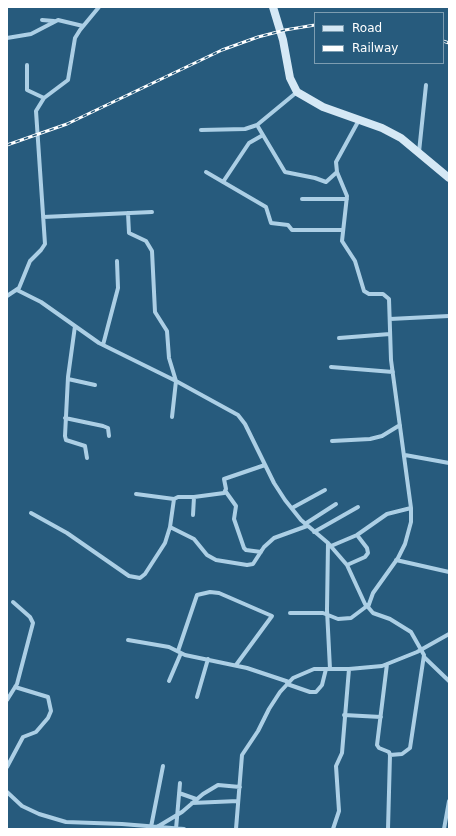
<!DOCTYPE html>
<html>
<head>
<meta charset="utf-8">
<style>
  body { margin:0 }
  #map { position:relative; width:456px; height:836px; overflow:hidden; background:#275b7d; font-family:"DejaVu Sans",sans-serif }
  canvas { display:block }
  .frame { position:absolute; inset:0; border:8px solid #fff; pointer-events:none }
  .legend { position:absolute; left:314px; top:12px; width:130px; height:52px; box-sizing:border-box; background:#275b7d; border:1px solid #7d9db1; margin:0; padding:5px 7px; list-style:none; font-size:12px; color:#fff }
  .legend li { display:flex; align-items:center; gap:8px; height:20px }
  .legend b { width:20px; border:1px solid #7d9db1 }
</style>
</head>
<body>
<div id="map">
<canvas width="456" height="836"></canvas>
<div class="frame"></div>
<ul class="legend">
<li><b style="height:5px;background:#d5e8f5"></b>Road</li>
<li><b style="height:5px;background:#fff"></b>Railway</li>
</ul>
</div>
<script>
const g = document.querySelector('canvas').getContext('2d');
g.lineJoin = 'round';
function toPath(rows) {
  const path = new Path2D();
  for (const r of rows) {
    path.moveTo(r[0], r[1]);
    for (let i = 2; i < r.length; i += 2) path.lineTo(r[i], r[i + 1]);
  }
  return path;
}
function stroke(path, color, width, dash) {
  g.strokeStyle = color;
  g.lineWidth = width;
  g.lineCap = dash ? 'butt' : 'round';
  g.setLineDash(dash || []);
  g.stroke(path);
}
stroke(toPath([
  [42,20,54,21],
  [7,38,31,34,58,20,83,26],
  [27,65,27,90,44,98],
  [359,120,336,162,337,172,347,196,342,241,355,261,364,291,369,294,383,294,389,299,391,360,411,508,411,522,405,544,398,558,373,593,368,607,373,613,390,619,411,632,424,655,410,748,402,754,390,755],
  [257,125,285,172,315,178,326,182,337,172],
  [201,130,245,129,257,125,297,92],
  [419,152,426,85],
  [206,172,266,207,271,223,288,225,292,230,343,230],
  [223,182,249,143,263,135],
  [302,199,347,199],
  [128,213,129,233,146,241,152,251,155,312,167,331,169,358,176,381,172,417],
  [43,217,152,212],
  [17,290,41,302,99,343,176,381,238,415,245,424,274,483,285,500,301,520,328,543,347,565,365,604,368,607],
  [7,296,19,288,30,261,41,250,45,244,36,111,44,98,68,80,75,38,80,30,99,7],
  [390,319,449,316],
  [75,326,68,377,65,436,66,440,85,446,87,458],
  [339,338,390,334],
  [103,345,118,288,117,261],
  [331,367,393,372],
  [68,379,95,385],
  [65,418,103,426,108,428,109,436],
  [332,441,370,439,382,436,400,425],
  [405,455,449,463],
  [226,492,236,506,234,519,244,548,246,550,261,552],
  [136,494,174,499],
  [292,508,325,490],
  [31,513,67,533,129,576,140,578,145,574,165,543,170,527,174,499,178,497,194,497,224,493,226,489,224,479,265,465],
  [193,515,194,497],
  [305,524,336,504],
  [170,527,194,539,207,555,216,560,247,565,253,564,264,547,274,538,307,526],
  [314,532,358,507],
  [328,543,327,610,330,669],
  [331,546,357,535,387,514,411,508],
  [396,560,449,572],
  [347,565,365,557,368,553,367,548,357,535],
  [290,613,323,613,338,619,351,618,367,606],
  [128,640,169,647,185,655,247,668,289,682],
  [178,651,197,595,210,592,219,593,272,616,236,665],
  [424,657,449,681],
  [387,664,377,745,379,748,389,752,390,755,388,829],
  [169,681,181,653],
  [287,684,310,692,316,692,322,685,326,669],
  [197,697,208,659],
  [7,700,17,684,33,623,30,617,13,602],
  [344,715,381,717],
  [7,767,23,737,36,732,48,718,51,711,48,697,15,687],
  [7,792,22,806,39,814,66,822,122,824,184,829],
  [179,793,196,799],
  [192,803,238,801],
  [151,827,163,766],
  [157,827,182,812,203,794,218,785,240,787],
  [176,829,180,783],
  [236,829,242,755,258,731,269,709,280,692,293,678,314,669,349,669,382,666,417,652,449,634],
  [333,829,339,811,336,766,342,753,349,669],
  [444,829,449,801]
]), '#accfe5', 4);
stroke(toPath([
  [273,7,283,40,290,78,297,92,323,107,382,128,401,138,449,178]
]), '#d5e8f5', 8);
const rail = toPath([
  [443,41,449,43],
  [7,145,67,124,222,50,258,37,285,30,315,25]
]);
stroke(rail, '#fff', 3);
stroke(rail, '#275b7d', 1.5, [4.5]);
</script>
</body>
</html>
